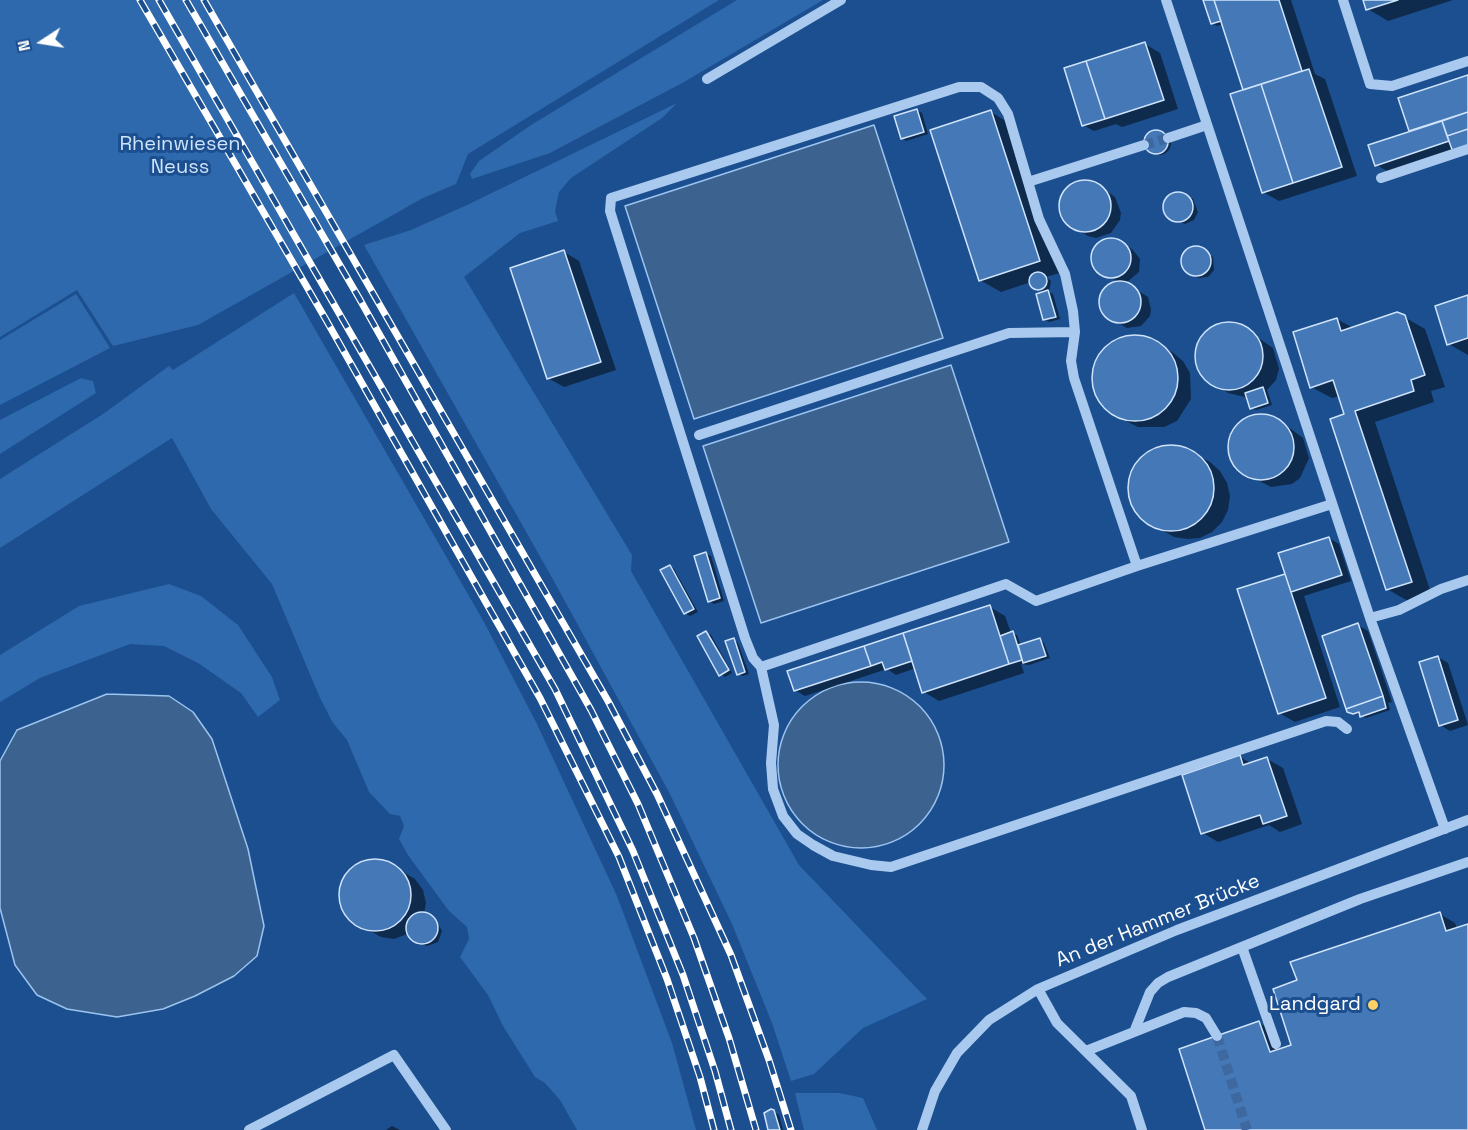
<!DOCTYPE html>
<html>
<head>
<meta charset="utf-8">
<style>
  body { margin:0 }
  #map { position:relative; width:1468px; height:1130px; overflow:hidden; background:#1b4f8f; font-family:"Space Grotesk",sans-serif }
  canvas { display:block }
  .north { position:absolute; left:12px; top:12px; width:60px; height:60px; -webkit-text-stroke:4px #1b4f8f; paint-order:stroke; rotate:258deg; font-size:16px; font-weight:700; line-height:24px; text-align:center; color:#fff }
  .north::after { content:''; display:block; margin:auto; width:21px; height:27px; background:#fff; clip-path:polygon(50% 0,100% 100%,50% 72%,0 100%) }
</style>
</head>
<body>
<div id="map">
<canvas width="1468" height="1130"></canvas>
<div class="north">N</div>
</div>
<script>
const g = document.querySelector('canvas').getContext('2d');
g.lineJoin = 'round';
function fill(path, color) {
  g.fillStyle = color;
  g.fill(path, 'evenodd');
}
function toPath(rows) {
  const path = new Path2D();
  for (const r of rows) {
    if (r.length === 3) {
      path.moveTo(r[0] + r[2], r[1]);
      path.arc(r[0], r[1], r[2], 0, 2 * Math.PI);
      continue;
    }
    path.moveTo(r[0], r[1]);
    for (let i = 2; i < r.length; i += 2) path.lineTo(r[i], r[i + 1]);
  }
  return path;
}
function stroke(path, color, width, dash) {
  g.strokeStyle = color;
  g.lineWidth = width;
  g.lineCap = dash ? 'butt' : 'round';
  g.setLineDash(dash || []);
  g.stroke(path);
}
function label(font, color, halo, rows, align = 'center') {
  g.font = font + ' "Space Grotesk",sans-serif';
  g.lineWidth = 6;
  g.setLineDash([]);
  g.textBaseline = 'middle';
  g.strokeStyle = halo;
  g.fillStyle = color;
  for (const [text, x, y, turn = 0] of rows) {
    g.save();
    g.translate(x, y);
    g.rotate((+turn || 0) * Math.PI / 180);
    g.textAlign = isNaN(turn) ? turn : align;
    if (halo) g.strokeText(text, 0, 0);
    g.fillText(text, 0, 0);
    g.restore();
  }
}
fill(toPath([
  [0,0,719,0,468,154,456,184,423,198,198,325,113,346,77,290,0,337],
  [737,0,823,0,684,82,550,153,472,179,470,174,479,161,531,125],
  [677,103,662,118,571,178,559,192,555,211,558,221,520,233,464,277,632,555,631,571,799,865,927,999,863,1028,814,1074,791,1081,772,1023,732,924,670,794,555,583,364,245,411,230,467,205],
  [294,293,484,622,537,724,617,896,672,1043,696,1130,577,1130,560,1100,545,1083,535,1077,503,1026,488,995,460,957,469,939,467,927,449,911,408,855,399,839,404,826,400,816,390,814,369,792,347,740,333,723,320,698,272,584,211,509,172,438,0,548,0,479,103,414,169,366,173,370],
  [76,294,110,348,0,405,0,340],
  [81,378,93,381,96,393,0,454,0,420],
  [169,584,201,596,238,625,272,677,280,700,258,717,241,693,198,663,164,646,130,644,40,678,0,702,0,655,79,606],
  [795,1093,839,1093,863,1098,877,1130,804,1130]
]), '#2e69ad');
const water = toPath([
  [874,125,943,338,694,419,625,206,874,125],
  [951,365,1009,542,761,623,703,446,951,365],
  [861,765,83],
  [107,694,169,696,193,712,212,739,248,849,264,926,257,956,234,976,195,996,163,1009,117,1017,67,1009,37,995,15,965,0,908,0,761,17,730,107,694]
]);
fill(water, '#3c6290');
stroke(water, '#9cc4f0', 1.5);
fill(toPath([
  [1206,0,1291,0,1315,74,1325,79,1357,176,1279,201,1263,192,1245,91,1223,24,1217,26,1212,23],
  [1365,0,1453,0,1388,21,1368,9],
  [1145,44,1160,53,1178,109,1122,127,1116,124,1094,131,1083,125],
  [1468,77,1468,151,1387,171,1377,165],
  [917,110,922,113,928,134,906,141,902,138],
  [991,112,1011,124,1060,273,1046,277,1051,281,1049,292,1053,294,1060,319,1049,322,1045,319,1043,293,1031,282,1001,292,980,280],
  [1159,143,12],
  [1081,181,1098,185,1115,197,1121,213,1120,220,1111,233,1096,238,1088,236,1064,221,1060,205,1066,189],
  [1180,193,1193,199,1198,212,1194,220,1185,224,1170,218,1165,210,1168,198],
  [1105,241,1123,243,1133,250,1140,259,1139,272,1126,283,1148,297,1151,310,1150,316,1141,326,1127,328,1104,314,1101,309,1101,296,1108,286,1120,282,1101,274,1093,264,1096,247],
  [1197,247,1213,257,1214,270,1208,277,1198,278,1185,268,1183,255,1188,249],
  [564,252,579,261,616,370,564,387,548,378],
  [1468,297,1468,355,1449,344],
  [1399,314,1425,329,1445,387,1431,391,1434,402,1375,422,1431,593,1408,601,1387,589,1340,396,1332,398,1311,387,1337,319,1353,328],
  [1231,324,1241,326,1273,348,1279,369,1276,380,1267,390,1272,405,1256,410,1252,408,1249,398,1228,393,1203,375,1197,355,1199,345,1211,329],
  [1129,337,1142,338,1172,352,1183,361,1190,373,1191,399,1177,421,1164,427,1138,427,1126,421,1110,411,1095,389,1094,375,1097,362,1104,350,1115,342],
  [1261,415,1280,421,1303,438,1309,458,1300,478,1292,484,1271,487,1244,473,1236,466,1230,446,1236,428,1243,421],
  [1166,447,1180,447,1210,462,1220,471,1227,483,1230,496,1228,510,1222,522,1212,532,1200,538,1187,539,1174,537,1145,520,1131,498,1130,484,1134,470,1142,459,1153,451],
  [1329,538,1339,544,1351,581,1304,596,1340,707,1295,722,1279,713,1239,590,1287,575],
  [706,554,711,556,724,601,714,604,709,601],
  [670,566,674,569,698,612,690,616,685,613,662,571],
  [990,607,1005,616,1011,633,1017,635,1021,646,1040,640,1044,643,1050,658,1029,665,1021,664,1024,673,939,701,924,692,916,668,896,675,887,669,805,696,795,690],
  [1358,625,1368,631,1392,702,1388,703,1390,710,1366,718,1354,713],
  [706,632,711,635,732,673,725,677,721,674],
  [734,640,738,643,749,674,743,676,738,674],
  [1438,657,1448,663,1468,725,1450,731,1440,725],
  [1240,757,1252,764,1267,759,1283,768,1302,824,1280,832,1269,825,1218,842,1203,833],
  [370,861,388,863,415,879,423,890,426,903,424,914,436,920,442,931,438,942,427,946,413,940,410,933,394,939,381,937,353,921,345,911,341,898,342,885,348,873,358,865],
  [1440,914,1455,923,1457,929,1468,925,1468,1130,1207,1130,1259,1023,1274,1032,1281,1050,1292,1046,1299,981],
  [771,1110,779,1115,783,1130,769,1130],
  [392,1126,400,1130,386,1130]
]), '#0007');
const building = toPath([
  [1203,0,1214,0,1221,21,1211,24,1203,0],
  [1214,0,1279,0,1302,71,1243,90,1214,0],
  [1363,0,1398,0,1366,10,1363,0],
  [1145,42,1164,100,1105,119,1086,61,1145,42],
  [1086,61,1105,119,1082,126,1064,68,1086,61],
  [1309,69,1342,167,1293,183,1261,84,1309,69],
  [1468,75,1468,112,1409,131,1398,98,1468,75],
  [1261,84,1293,183,1262,193,1230,94,1261,84],
  [917,109,924,132,901,139,894,116,917,109],
  [991,110,1040,261,979,281,930,130,991,110],
  [1468,112,1468,129,1447,136,1442,121,1468,112],
  [1442,121,1449,141,1375,166,1368,145,1442,121],
  [1468,129,1468,147,1453,152,1447,136,1468,129],
  [1156,142,12],
  [1085,206,26],
  [1178,207,15],
  [1111,258,20],
  [1196,261,15],
  [564,250,601,362,547,379,510,268,564,250],
  [1038,281,9],
  [1120,302,21],
  [1048,290,1056,317,1043,320,1036,294,1048,290],
  [1468,295,1468,338,1447,345,1435,306,1468,295],
  [1397,312,1405,315,1425,375,1411,380,1414,391,1355,411,1412,582,1386,590,1330,419,1344,414,1333,380,1310,388,1293,332,1337,318,1341,331,1397,312],
  [1229,356,34],
  [1135,378,43],
  [1263,387,1268,403,1250,409,1245,393,1263,387],
  [1261,447,33],
  [1171,488,43],
  [1329,537,1342,575,1291,592,1278,553,1329,537],
  [706,552,720,598,708,602,694,556,706,552],
  [670,565,694,609,684,614,660,570,670,565],
  [1285,574,1326,698,1278,714,1237,589,1285,574],
  [990,605,1009,664,922,693,903,633,990,605],
  [1358,623,1383,696,1346,709,1322,636,1358,623],
  [706,631,729,670,719,676,697,636,706,631],
  [1013,631,1022,660,1009,664,1000,636,1013,631],
  [903,633,912,661,885,670,882,662,871,666,864,646,903,633],
  [734,638,745,672,737,675,725,641,734,638],
  [1040,638,1046,656,1023,663,1018,645,1040,638],
  [864,646,871,666,794,691,787,671,864,646],
  [1438,656,1458,720,1439,726,1419,662,1438,656],
  [1383,696,1386,708,1360,717,1359,712,1353,714,1347,712,1346,709,1383,696],
  [1240,755,1243,765,1267,757,1287,816,1263,824,1260,815,1201,834,1182,775,1240,755],
  [375,895,36],
  [1440,912,1446,931,1468,924,1468,1130,1205,1130,1179,1049,1259,1021,1270,1052,1291,1045,1273,989,1297,980,1290,962,1440,912],
  [422,928,16],
  [771,1109,774,1110,780,1130,768,1130,764,1113,771,1109]
]);
fill(building, '#4478b7');
stroke(building, '#cfe3fa', 1.5);
stroke(toPath([
  [1144,145,1168,138],
  [1217,1036,1247,1130]
]), '#3d69a0', 10, [10, 5]);
stroke(toPath([
  [1166,0,1370,618,1445,829],
  [1343,0,1370,84,1392,86,1468,61],
  [707,79,841,0],
  [1168,138,1207,125],
  [1381,178,1468,149],
  [1028,182,1144,145],
  [699,435,1009,333,1075,332],
  [1137,566,1074,378,1071,361,1075,332,1073,311,1065,274,1039,219,1008,114,998,98,981,87,959,87,611,198,610,211,745,638,753,658,761,667,1006,584,1036,601,1137,566,1332,504],
  [1370,618,1399,610,1441,589,1468,580],
  [761,667,774,725,771,763,773,789,783,816,797,834,813,845,833,856,871,865,891,867,1326,721,1338,722,1347,729],
  [1242,947,1276,1044],
  [1038,989,1057,1023,1131,1096,1142,1130],
  [1134,1032,1184,1012,1196,1013,1206,1018,1217,1036],
  [1086,1051,1134,1032,1150,992,1158,983,1168,977,1360,899,1468,862],
  [249,1130,394,1055,446,1130],
  [922,1130,935,1091,957,1053,989,1020,1038,989,1177,930,1468,820]
]), '#a9c9ee', 10);
const rail = toPath([
  [140,0,325,318,540,698,619,857,667,979,700,1077,714,1130],
  [159,0,555,689,633,851,683,975,715,1071,731,1130],
  [186,0,359,298,591,710,638,804,694,938,729,1038,756,1130],
  [204,0,608,701,657,794,731,955,769,1060,791,1130]
]);
stroke(rail, '#fff', 7);
stroke(rail, '#1b4f8f', 4.5, [14]);
for (const [x, y, r, color] of [
  [1373,1005,6,"#ffd166"]
]) {
  const dot = new Path2D();
  dot.arc(x, y, r, 0, 2 * Math.PI);
  g.fillStyle = color;
  g.fill(dot);
  stroke(dot, '#1b4f8f', 2);
}
label('20px', '#cfe3fa', '#1b4f8f', [
  ["Rheinwiesen",180,145],
  ["Neuss",180,168]
]);
label('20px', '#fff', '#1b4f8f', [
  ["An der Hammer Brücke",1158,921,-22]
]);
label('20px', '#fff', '#1b4f8f', [
  ["Landgard",1361,1005]
], 'right');
</script>
</body>
</html>
